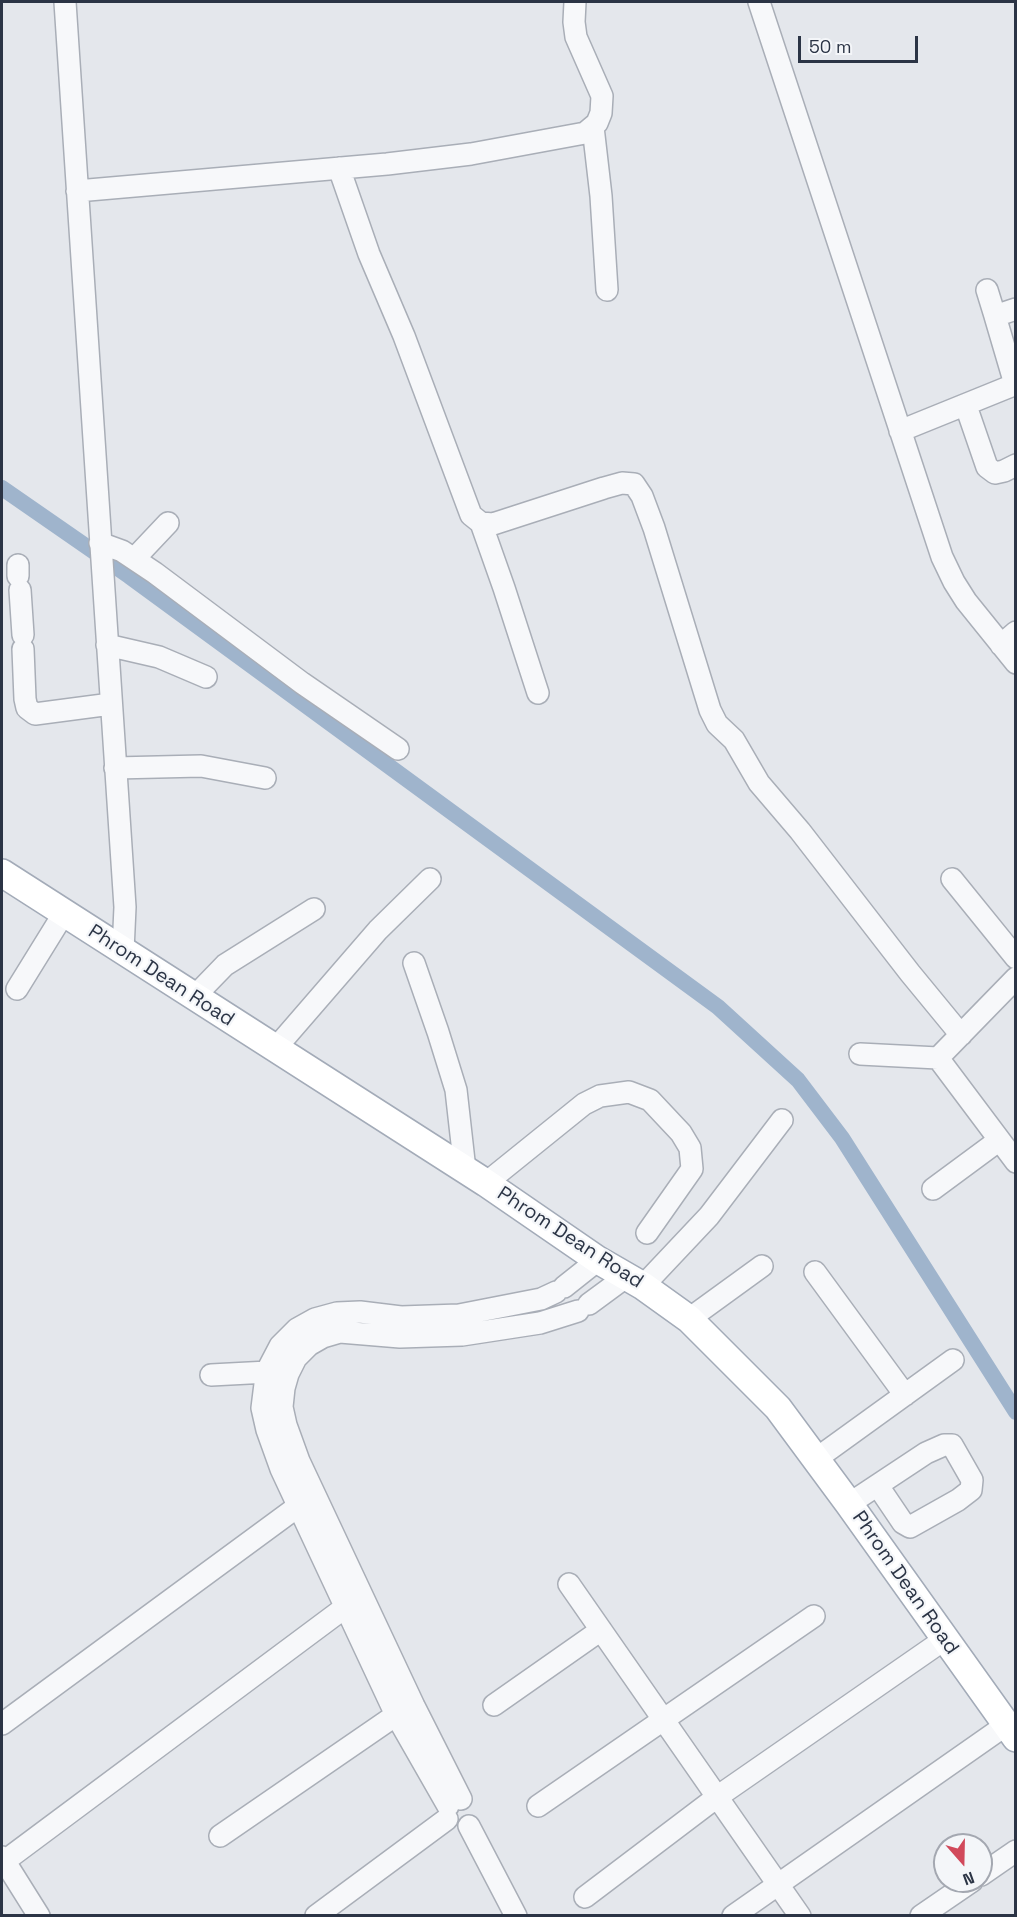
<!DOCTYPE html>
<html>
<head>
<meta charset="utf-8">
<style>
  body { margin:0 }
  #map { position:relative; width:1017px; height:1917px; overflow:hidden; background:#e4e7ec; font-family:"Space Grotesk",sans-serif }
  canvas { display:block }
  .frame { position:absolute; inset:0; border:3px solid #2b3445; pointer-events:none }
  .north { position:absolute; left:933px; top:1833px; width:60px; height:60px; box-sizing:border-box; background:#f4f6f9; border:2px solid #a4a8b1; border-radius:50%; rotate:160deg; font-size:16px; font-weight:700; line-height:24px; text-align:center; color:#2b3445 }
  .north::after { content:''; display:block; margin:auto; width:21px; height:27px; background:#d1495b; clip-path:polygon(50% 0,100% 100%,50% 72%,0 100%) }
  .scale { position:absolute; left:798px; top:36px; width:120px; height:27px; box-sizing:border-box; border:3px solid #2b3445; border-top:0; padding-left:8px; font-size:18px; line-height:21px; white-space:nowrap; color:#2b3445; -webkit-text-stroke:4px #f4f6f9; paint-order:stroke }
</style>
</head>
<body>
<div id="map">
<canvas width="1017" height="1917"></canvas>
<div class="frame"></div>
<div class="north">N</div>
<div class="scale">50 m</div>
</div>
<script>
const g = document.querySelector('canvas').getContext('2d');
g.lineJoin = 'round';
function toPath(rows) {
  const path = new Path2D();
  for (const r of rows) {
    path.moveTo(r[0], r[1]);
    for (let i = 2; i < r.length; i += 2) path.lineTo(r[i], r[i + 1]);
  }
  return path;
}
function stroke(path, color, width, dash) {
  g.strokeStyle = color;
  g.lineWidth = width;
  g.lineCap = dash ? 'butt' : 'round';
  g.setLineDash(dash || []);
  g.stroke(path);
}
function label(font, color, halo, rows, align = 'center') {
  g.font = font + ' "Space Grotesk",sans-serif';
  g.lineWidth = 4.5;
  g.setLineDash([]);
  g.textBaseline = 'middle';
  g.strokeStyle = halo;
  g.fillStyle = color;
  for (const [text, x, y, turn = 0] of rows) {
    g.save();
    g.translate(x, y);
    g.rotate((+turn || 0) * Math.PI / 180);
    g.textAlign = isNaN(turn) ? turn : align;
    if (halo) g.strokeText(text, 0, 0);
    g.fillText(text, 0, 0);
    g.restore();
  }
}
stroke(toPath([
  [2,488,129,576,718,1007,798,1080,842,1138,1016,1412]
]), '#9fb4cc', 16);
const minor = toPath([
  [65,2,125,907,123,951],
  [759,2,942,557,954,582,966,601,1016,663],
  [593,127,601,196,607,290],
  [339,168,369,254,404,336,471,515,481,523,493,524,604,488,622,483,634,484,642,496,654,528,710,710,717,724,734,740,759,783,800,831,910,973,961,1035],
  [77,191,387,164,471,154,585,133,597,123,601,113,602,96,576,37,574,22,575,2],
  [987,290,995,316],
  [1015,384,995,316,1016,309],
  [966,406,987,467,995,473,1004,471,1016,465],
  [900,431,1016,384],
  [481,523,504,588,538,693],
  [100,543,122,551,155,573,302,683,398,749],
  [134,559,168,523],
  [18,565,18,576],
  [20,590,23,635],
  [107,645,159,657,206,677],
  [1001,645,1016,632],
  [23,649,25,699,27,708,35,714,111,704],
  [115,768,201,766,265,778],
  [952,879,1016,958],
  [414,963,438,1032,456,1090,465,1170],
  [17,989,64,913],
  [194,997,225,965,314,909],
  [275,1049,378,930,430,879],
  [860,1054,938,1058],
  [938,1058,1016,1162],
  [938,1058,1016,978],
  [486,1183,584,1104,600,1096,629,1092,650,1100,681,1133,690,1148,692,1169,647,1233],
  [933,1189,998,1141],
  [815,1272,905,1395],
  [643,1286,709,1216,782,1120],
  [564,1287,598,1260],
  [589,1304,627,1276],
  [689,1319,762,1266],
  [211,1375,268,1372],
  [816,1459,953,1360],
  [849,1504,926,1453,944,1445,952,1445,972,1480,971,1490,958,1500,910,1527,903,1523,878,1486],
  [569,1584,800,1916],
  [494,1705,601,1630],
  [2,1724,308,1499],
  [461,1799,414,1706,299,1461,286,1425,282,1407,284,1388,288,1374,296,1358,309,1345,323,1337,340,1332,400,1337,462,1335,540,1323,578,1311],
  [448,1806,396,1715,281,1469,267,1430,262,1408,265,1384,269,1367,280,1346,297,1329,315,1319,337,1313,360,1312,401,1317,459,1315,541,1299,556,1292],
  [538,1806,814,1616],
  [469,1826,516,1916],
  [220,1836,396,1715,406,1706],
  [2,1857,39,1916],
  [2,1863,355,1600],
  [981,1875,1016,1851],
  [585,1897,717,1797,945,1639],
  [316,1916,447,1819],
  [733,1916,1006,1725],
  [921,1916,972,1881]
]);
const major = toPath([
  [2,873,486,1183,598,1260,643,1286,689,1319,778,1408,849,1504,1016,1738]
]);
stroke(minor, '#a9aeb7', 24);
stroke(major, '#a3abb8', 30);
stroke(minor, '#f7f8fa', 21);
stroke(major, '#fff', 27);
label('20px', '#2b3445', '#f4f6f9', [
  ["Phrom Dean Road",161,976,33],
  ["Phrom Dean Road",570,1238,33],
  ["Phrom Dean Road",905,1583,55]
]);
</script>
</body>
</html>
